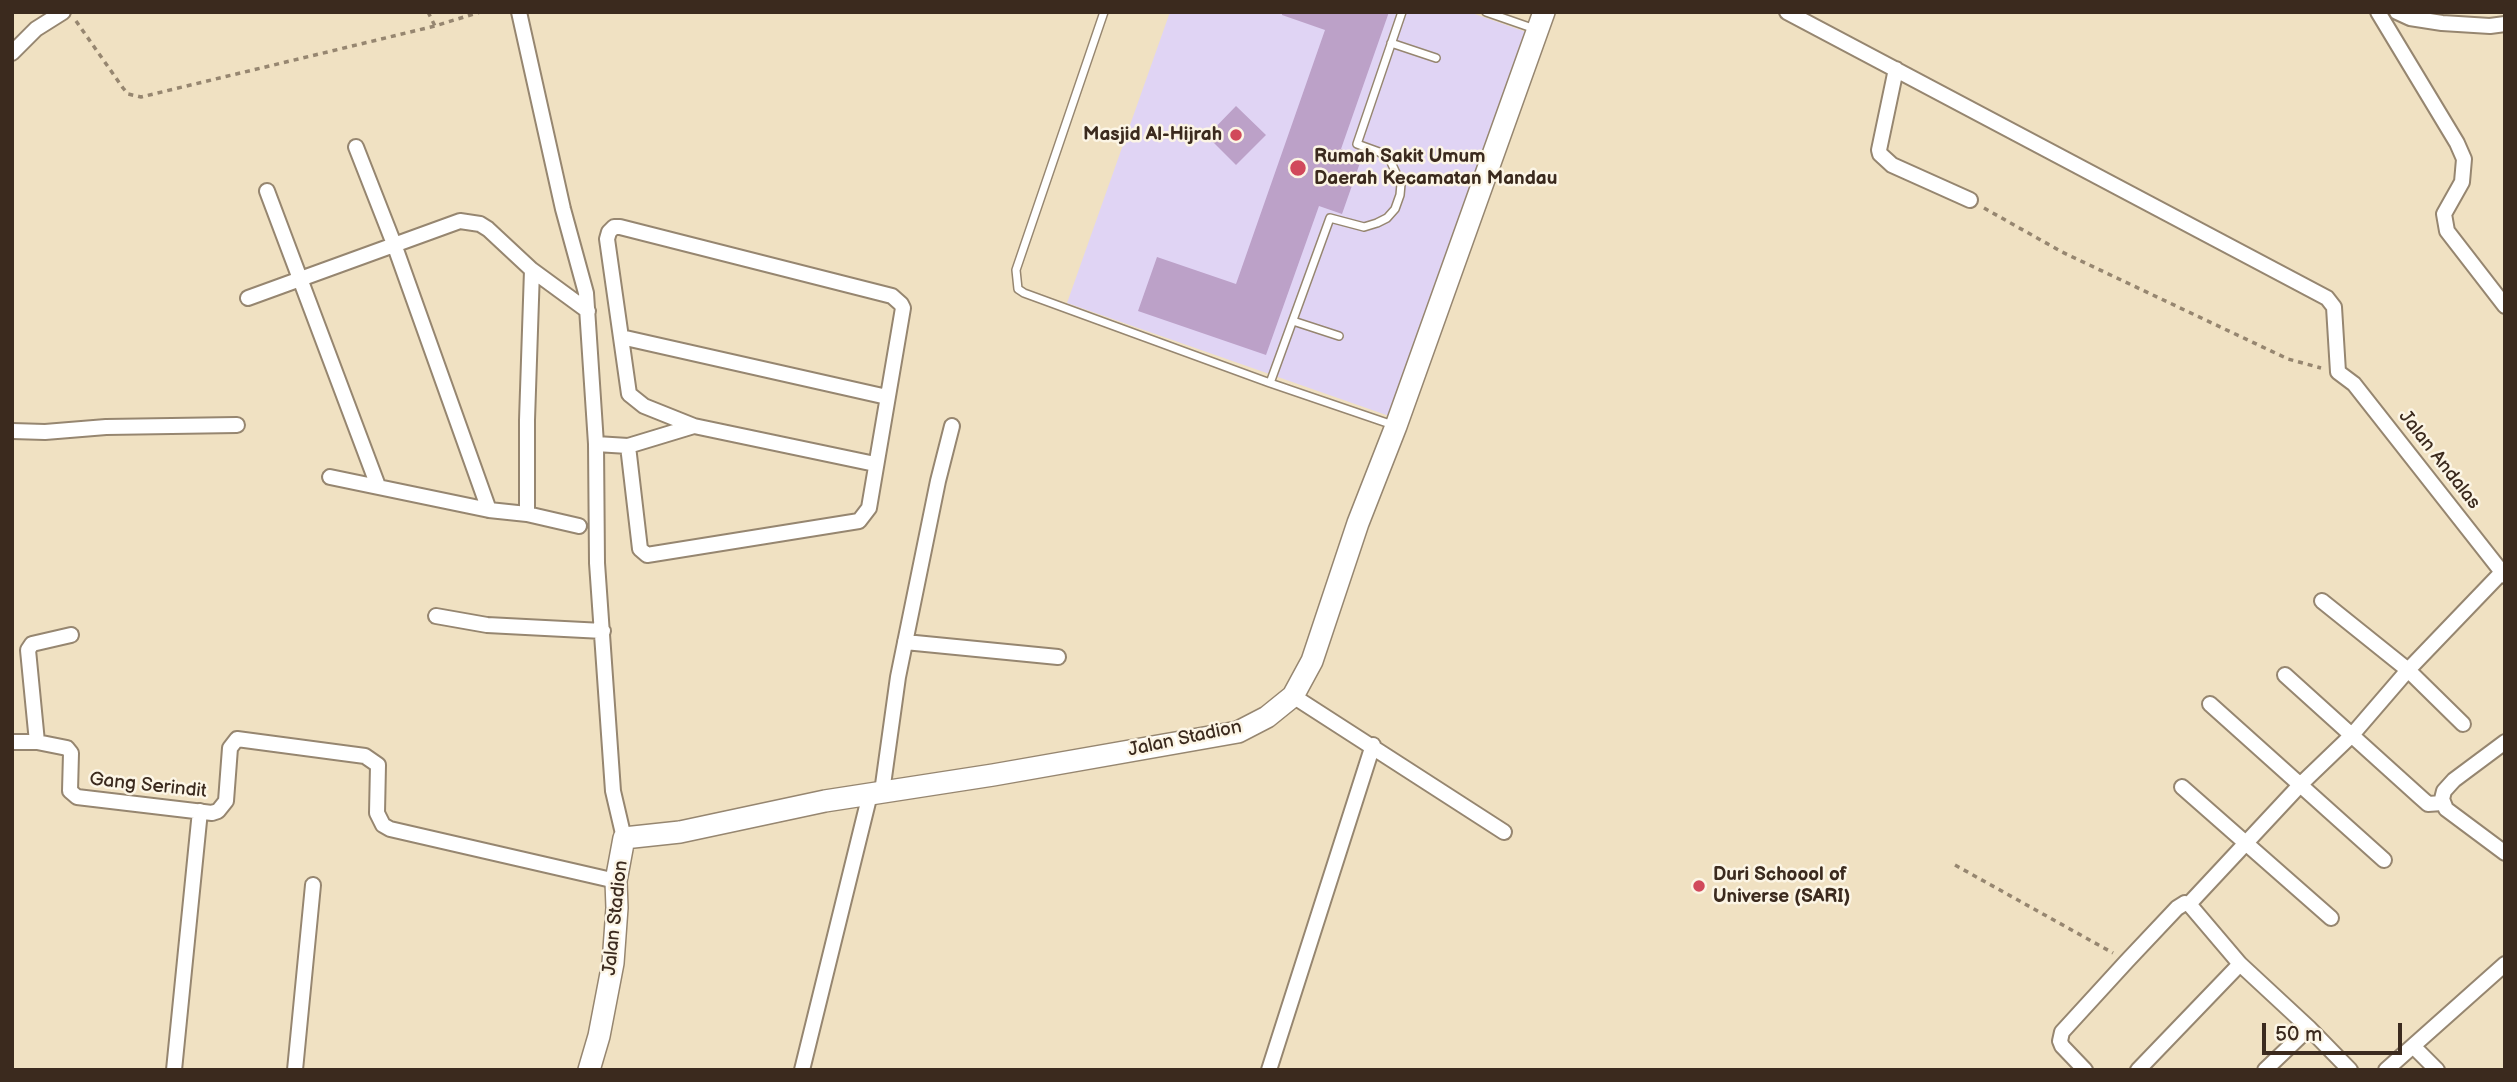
<!DOCTYPE html>
<html>
<head>
<meta charset="utf-8">
<style>
  body { margin:0 }
  #map { position:relative; width:2517px; height:1082px; overflow:hidden; background:#f0e1c2; font-family:"Balsamiq Sans",sans-serif }
  canvas { display:block }
  .frame { position:absolute; inset:0; border:14px solid #3b2a1e; pointer-events:none }
  .scale { position:absolute; left:2262px; top:1023px; width:140px; height:32px; box-sizing:border-box; border:4px solid #3b2a1e; border-top:0; padding-left:9px; font-size:21px; line-height:24px; white-space:nowrap; color:#3b2a1e; -webkit-text-stroke:5px #fcf5e5; paint-order:stroke }
</style>
</head>
<body>
<div id="map">
<canvas width="2517" height="1082"></canvas>
<div class="frame"></div>
<div class="scale">50 m</div>
</div>
<script>
const g = document.querySelector('canvas').getContext('2d');
g.lineJoin = 'round';
function fill(path, color) {
  g.fillStyle = color;
  g.fill(path, 'evenodd');
}
function toPath(rows) {
  const path = new Path2D();
  for (const r of rows) {
    path.moveTo(r[0], r[1]);
    for (let i = 2; i < r.length; i += 2) path.lineTo(r[i], r[i + 1]);
  }
  return path;
}
function stroke(path, color, width, dash) {
  g.strokeStyle = color;
  g.lineWidth = width;
  g.lineCap = dash ? 'butt' : 'round';
  g.setLineDash(dash || []);
  g.stroke(path);
}
function label(font, color, halo, rows, align = 'center') {
  g.font = font + ' "Balsamiq Sans",sans-serif';
  g.lineWidth = 5;
  g.setLineDash([]);
  g.textBaseline = 'middle';
  g.strokeStyle = halo;
  g.fillStyle = color;
  for (const [text, x, y, turn = 0] of rows) {
    g.save();
    g.translate(x, y);
    g.rotate((+turn || 0) * Math.PI / 180);
    g.textAlign = isNaN(turn) ? turn : align;
    if (halo) g.strokeText(text, 0, 0);
    g.fillText(text, 0, 0);
    g.restore();
  }
}
fill(toPath([
  [1170,12,1469,12,1529,33,1392,417,1067,303]
]), '#e0d4f4');
fill(toPath([
  [1282,12,1389,12,1341,149,1362,157,1342,214,1319,206,1266,355,1138,311,1157,257,1236,284,1325,30,1282,15],
  [1236,106,1266,135,1236,165,1207,136]
]), '#bca1c8');
const lane = toPath([
  [1104,12,1016,270,1018,289,1024,293,1270,383],
  [1486,12,1535,29],
  [1391,43,1436,58],
  [1293,321,1339,336],
  [1393,425,1270,383,1330,218,1364,227,1377,223,1387,218,1395,209,1400,195,1401,184,1390,160,1379,152,1357,144,1402,12]
]);
const street = toPath([
  [519,12,563,209,586,293,596,444,597,563,613,791,624,838],
  [1787,12,2327,298,2334,307,2338,372,2354,384,2505,576],
  [2378,12,2457,143,2464,159,2462,182,2444,214,2447,231,2505,306],
  [2397,12,2410,18,2442,23,2490,26,2505,24],
  [12,53,36,29,63,12],
  [1896,69,1879,150,1880,154,1892,165,1970,200],
  [356,147,394,244,489,510],
  [267,191,378,486],
  [248,298,460,221,480,224,488,229,532,270,588,311],
  [621,337,887,397],
  [12,431,45,432,106,427,237,425],
  [596,444,628,446,694,426,875,464],
  [628,446,640,549,647,555,859,521,869,508,903,308,901,304,892,296,620,227,614,227,609,232,607,239,629,394,644,406,694,426],
  [330,477,489,510,527,514,527,420,532,270],
  [527,514,579,526],
  [2322,601,2408,670,2463,724],
  [436,616,487,625,603,631],
  [905,642,1058,657],
  [2285,675,2419,796,2428,804,2442,803],
  [1293,696,1504,832],
  [2210,704,2384,860],
  [12,742,37,742,67,748,71,753,70,791,77,797,212,813,218,811,226,801,230,748,237,739,365,756,378,765,377,813,383,825,390,829,616,881],
  [37,742,28,650,32,644,71,635],
  [2505,742,2454,780,2444,791,2442,799,2446,809,2505,853],
  [2182,787,2331,918],
  [882,792,898,677,938,481,952,426],
  [2189,904,2301,784,2352,735,2408,670,2505,569],
  [2413,1046,2437,1070],
  [174,1070,200,811],
  [295,1070,313,885],
  [802,1070,870,794],
  [1269,1070,1373,745],
  [2085,1070,2062,1046,2060,1041,2062,1032,2127,961,2177,908,2185,903,2189,904,2240,964,2309,1028,2350,1070],
  [2138,1070,2240,964],
  [2265,1070,2309,1028],
  [2386,1070,2505,964]
]);
const secondary = toPath([
  [589,1070,599,1036,613,963,617,908,616,881,624,838,680,832,825,801,993,775,1238,732,1267,717,1293,696,1312,661,1358,523,1396,426,1544,12]
]);
stroke(lane, '#968670', 10);
stroke(street, '#968670', 18);
stroke(secondary, '#968670', 24);
stroke(toPath([
  [428,12,435,26],
  [76,21,123,88,128,94,141,97,435,26,480,12],
  [1984,208,2062,252,2288,359,2321,368],
  [1955,865,2113,953]
]), '#968670', 3.5, [5, 5]);
stroke(lane, '#fff', 7);
stroke(street, '#fff', 14);
stroke(secondary, '#fff', 21);
for (const [x, y, r, color] of [
  [1236,135,7,"#d1495b"],
  [1298,168,9,"#d1495b"],
  [1699,886,7,"#d1495b"]
]) {
  const dot = new Path2D();
  dot.arc(x, y, r, 0, 2 * Math.PI);
  g.fillStyle = color;
  g.fill(dot);
  stroke(dot, '#fcf5e5', 2.5);
}
label('bold 19px', '#3b2a1e', '#fcf5e5', [
  ["Masjid Al-Hijrah",1222,135,"right"],
  ["Rumah Sakit Umum",1314,157],
  ["Daerah Kecamatan Mandau",1314,179],
  ["Duri Schoool of",1713,875],
  ["Universe (SARI)",1713,897]
], 'left');
label('19px', '#3b2a1e', '#fcf5e5', [
  ["Jalan Andalas",2439,460,52],
  ["Jalan Stadion",1185,739,-12],
  ["Gang Serindit",148,786,6],
  ["Jalan Stadion",616,918,-84]
]);
</script>
</body>
</html>
